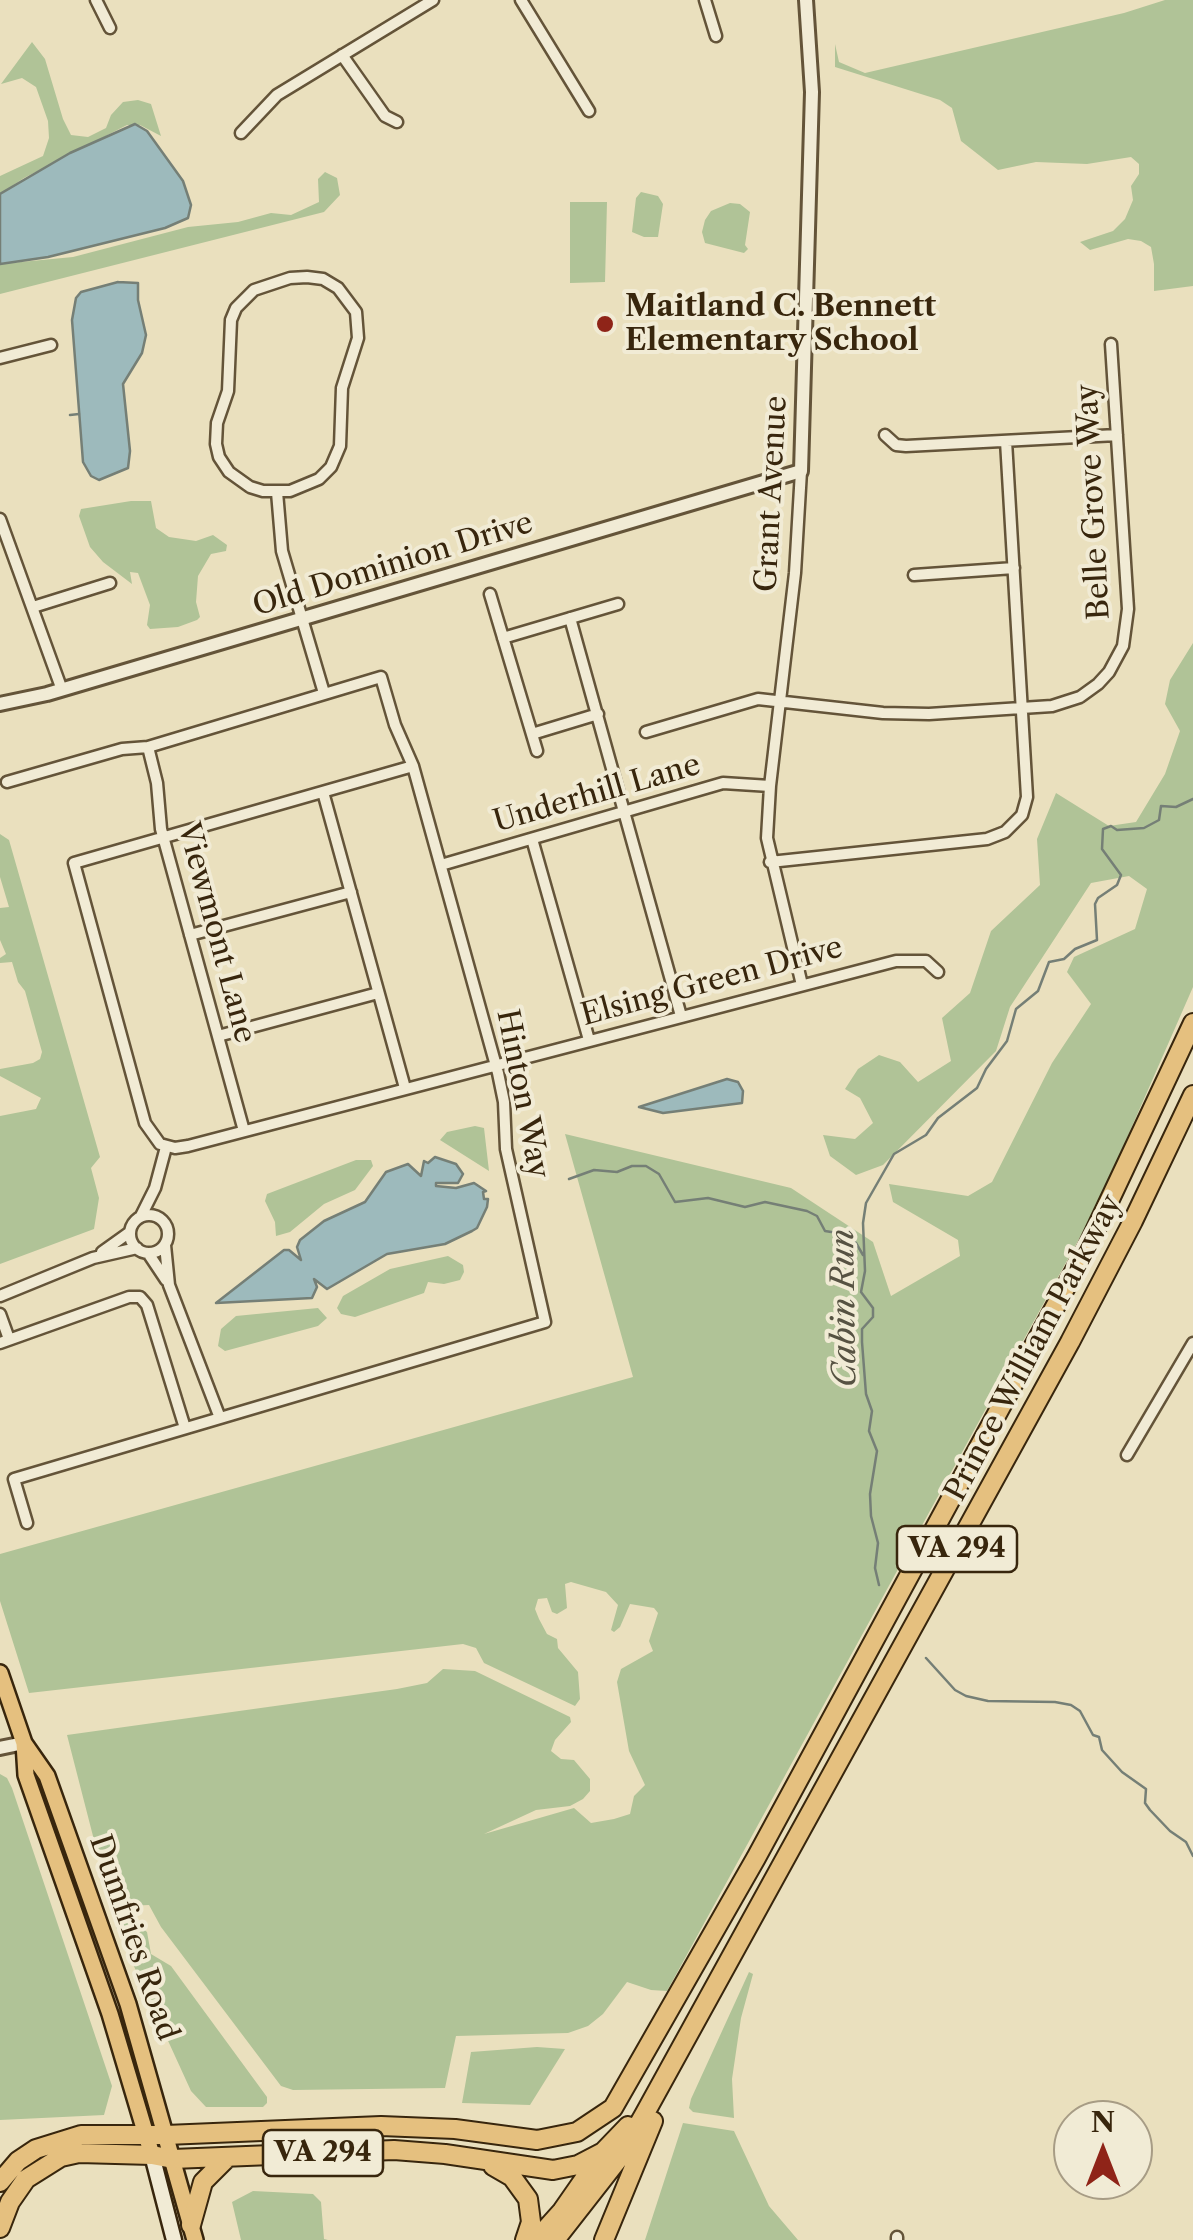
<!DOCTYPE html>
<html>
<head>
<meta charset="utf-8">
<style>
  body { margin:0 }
  #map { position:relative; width:1193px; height:2240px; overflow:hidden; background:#eae0be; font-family:"Libre Caslon Text",serif }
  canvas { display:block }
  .north { position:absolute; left:1053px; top:2100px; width:100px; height:100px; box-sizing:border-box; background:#f1ebd5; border:2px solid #a79c85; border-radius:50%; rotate:0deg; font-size:28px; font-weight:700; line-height:40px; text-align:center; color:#38260d }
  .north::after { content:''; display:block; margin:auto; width:35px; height:45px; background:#8f2418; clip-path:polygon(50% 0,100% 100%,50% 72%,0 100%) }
</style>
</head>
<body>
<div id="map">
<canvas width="1193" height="2240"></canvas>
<div class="north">N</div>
</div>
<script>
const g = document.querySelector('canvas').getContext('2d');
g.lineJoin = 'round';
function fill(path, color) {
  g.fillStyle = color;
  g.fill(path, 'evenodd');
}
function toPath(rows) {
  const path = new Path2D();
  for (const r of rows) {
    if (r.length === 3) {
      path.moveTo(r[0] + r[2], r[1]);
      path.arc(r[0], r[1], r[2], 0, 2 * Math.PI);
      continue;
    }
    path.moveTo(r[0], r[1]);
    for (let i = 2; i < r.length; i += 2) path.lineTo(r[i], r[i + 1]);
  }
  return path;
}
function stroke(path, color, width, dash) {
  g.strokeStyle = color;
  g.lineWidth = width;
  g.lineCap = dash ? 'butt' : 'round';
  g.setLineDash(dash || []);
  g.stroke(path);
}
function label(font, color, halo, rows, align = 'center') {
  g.font = font + ' "Libre Caslon Text",serif';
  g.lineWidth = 8;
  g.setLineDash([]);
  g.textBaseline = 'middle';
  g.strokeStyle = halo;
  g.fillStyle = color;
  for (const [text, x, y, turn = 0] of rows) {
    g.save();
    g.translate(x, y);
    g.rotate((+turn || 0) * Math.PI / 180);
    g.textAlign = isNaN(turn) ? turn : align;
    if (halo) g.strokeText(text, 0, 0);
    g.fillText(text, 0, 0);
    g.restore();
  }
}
fill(toPath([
  [1165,0,1193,0,1193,286,1154,291,1154,264,1151,247,1141,241,1128,239,1090,250,1080,242,1113,231,1125,219,1133,200,1131,186,1139,174,1139,164,1131,157,1087,164,1036,162,998,170,961,141,952,108,940,100,835,67,835,44,839,62,865,73,1124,13],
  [32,42,45,59,63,119,71,135,88,137,106,128,111,115,123,102,138,100,151,104,161,136,140,125,127,125,24,178,0,194,0,176,43,156,49,138,48,121,36,87,22,78,1,84],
  [325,172,337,178,340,195,324,212,0,294,0,264,73,257,188,227,238,222,271,213,291,215,319,202,318,179],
  [641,192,658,196,663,204,658,237,644,237,632,232,636,198],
  [570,202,607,202,605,282,570,283],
  [730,203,740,204,750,212,745,245,748,249,744,253,705,243,702,232,705,220,711,211],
  [131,501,151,501,156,528,169,537,196,541,213,535,227,545,226,551,211,554,198,576,196,602,200,617,197,620,178,627,150,629,147,625,150,605,138,573,130,572,132,584,103,562,90,547,79,516,81,509],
  [1193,643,1193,987,1098,1204,667,1991,651,1990,627,1982,603,2014,588,2026,568,2033,456,2036,445,2088,293,2090,281,2086,161,1927,149,1905,126,1906,115,1901,102,1871,67,1735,397,1689,427,1683,443,1669,475,1671,570,1717,571,1722,555,1740,551,1751,561,1759,574,1760,590,1779,590,1791,583,1799,570,1806,536,1810,484,1834,574,1808,591,1823,614,1819,630,1814,634,1796,645,1785,629,1751,617,1682,621,1669,653,1651,649,1641,658,1613,654,1608,630,1604,620,1627,614,1632,611,1630,618,1605,606,1592,571,1582,565,1584,567,1608,557,1614,552,1612,547,1598,538,1599,535,1609,539,1619,547,1634,557,1639,558,1648,578,1672,580,1699,575,1706,484,1663,476,1648,463,1644,29,1693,0,1601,0,1554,633,1377,565,1134,791,1188,873,1242,891,1296,960,1256,958,1240,893,1202,889,1184,968,1196,992,1182,1052,1063,1091,1004,1067,972,1074,957,1135,929,1147,889,1129,876,1091,883,1010,1007,996,1051,883,1165,856,1175,830,1156,823,1135,855,1139,873,1123,860,1098,845,1089,858,1069,879,1055,900,1062,918,1082,951,1061,942,1018,970,993,991,931,1040,885,1037,839,1056,793,1109,826,1136,822,1165,774,1180,731,1165,704,1170,680],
  [0,834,9,840,100,1157,91,1168,99,1198,94,1229,0,1264,0,1116,36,1109,41,1098,0,1076,0,1069,33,1063,40,1059,42,1052,25,991,18,982,12,962,0,963,0,958,6,954,0,940,0,908,9,907,0,877],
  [475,1126,484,1128,489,1171,440,1140,447,1132],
  [356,1160,371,1160,373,1166,355,1190,324,1204,290,1232,276,1236,275,1222,265,1201,267,1194],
  [448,1256,463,1265,464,1272,460,1280,444,1284,428,1282,424,1293,355,1317,341,1314,337,1308,343,1296,390,1269],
  [318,1308,327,1318,318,1326,225,1351,218,1346,221,1329,236,1316],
  [0,1774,7,1778,12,1788,112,2086,104,2115,0,2120],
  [124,1913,147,1932,151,1954,171,1966,267,2097,267,2103,263,2107,206,2107,191,2091,116,1927,117,1916],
  [749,1972,753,1974,741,2018,732,2079,734,2118,693,2112,689,2108,691,2099],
  [537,2047,565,2049,530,2105,462,2103,471,2052],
  [683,2123,734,2131,769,2206,798,2240,645,2240],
  [253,2191,313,2194,321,2202,324,2239,328,2240,241,2240,232,2202]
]), '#b0c397');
const water = toPath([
  [135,124,147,131,183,181,191,205,188,218,165,228,48,257,0,264,0,194,70,153,135,124],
  [118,282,138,283,138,300,146,335,142,353,123,384,130,451,128,468,99,480,91,476,83,462,72,320,76,298,81,292,118,282],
  [727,1079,738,1082,743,1091,742,1103,663,1113,639,1107,727,1079],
  [435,1157,456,1164,463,1174,458,1183,436,1183,436,1186,456,1188,474,1183,486,1191,483,1192,484,1199,488,1199,487,1207,477,1228,472,1231,445,1244,387,1254,327,1289,314,1279,317,1287,312,1298,216,1303,284,1250,289,1250,301,1260,297,1247,300,1240,324,1221,365,1202,386,1172,408,1164,421,1176,424,1161,428,1163,435,1157]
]);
fill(water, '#9dbabc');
stroke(water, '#757f76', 2.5);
stroke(toPath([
  [70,415,79,414],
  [569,1179,594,1170,617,1172,632,1166,646,1166,659,1174,675,1202,708,1198,745,1207,765,1202,807,1211,817,1216,825,1231,844,1234,856,1243,863,1255],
  [879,1585,875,1568,878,1543,871,1516,870,1494,877,1451,869,1431,872,1411,866,1394,862,1342,862,1329,873,1317,873,1308,861,1292,865,1271,863,1223,866,1203,894,1154,926,1135,938,1118,977,1088,986,1069,1007,1041,1016,1009,1038,991,1049,962,1064,959,1075,949,1097,940,1095,904,1098,898,1117,885,1121,875,1102,849,1103,829,1111,826,1117,830,1144,828,1159,820,1161,806,1176,807,1193,799],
  [926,1658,955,1690,966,1696,988,1701,1055,1702,1071,1705,1080,1711,1093,1735,1099,1737,1102,1750,1122,1772,1146,1789,1145,1803,1150,1810,1170,1831,1186,1842,1193,1856]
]), '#757f76', 2.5);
const minor = toPath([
  [96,0,110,28],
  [521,0,589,111],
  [705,0,716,36],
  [342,55,385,116,397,122],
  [241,133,277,95,433,0],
  [307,277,323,279,338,288,356,312,358,338,342,388,340,446,331,467,319,479,290,491,263,491,250,487,229,472,219,457,216,444,217,423,228,391,231,320,236,308,254,290,290,278,307,277],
  [0,358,51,345],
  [885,435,896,445,906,446,1117,435],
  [801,471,795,573,770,786,767,838,802,985],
  [277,492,282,551,324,693],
  [0,519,62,690],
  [914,575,1014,568],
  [490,594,537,751],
  [33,607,110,583],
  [570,618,681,1016],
  [503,638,618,604],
  [646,732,758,699,883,713,929,714,1052,706,1080,697,1098,684,1109,672,1123,646,1128,609,1111,344],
  [532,734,598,714],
  [148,747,157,783,161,829,244,1131],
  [413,766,74,863,145,1123,160,1144,175,1148,188,1146,896,961,926,961,938,972],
  [7,782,122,749,148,747,381,677,395,725,413,766,498,1073,504,1102,506,1149,545,1322,14,1479,27,1523],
  [323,792,405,1088],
  [532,839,589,1040],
  [770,862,987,839,1005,832,1022,815,1027,797,1006,441],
  [441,865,723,783,770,786],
  [190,935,351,892],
  [218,1036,378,993],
  [149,1234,19],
  [141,1216,155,1188,166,1147],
  [165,1245,169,1285,220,1418],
  [102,1252,130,1232],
  [148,1253,166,1280],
  [0,1296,93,1258,137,1248],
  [0,1314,9,1339],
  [0,1343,129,1297,140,1297,147,1305,185,1428],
  [1127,1455,1193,1343],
  [897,2240,897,2237]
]);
const tertiary = toPath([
  [0,704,47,694,801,471,812,92,806,0],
  [0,1748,24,1743]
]);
const secondary = toPath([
  [152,2155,174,2240]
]);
const primary = toPath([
  [0,1673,24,1743,26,1775,110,2014,152,2155],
  [24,1743,47,1776,128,2004,195,2240]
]);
const trunk = toPath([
  [493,2166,512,2177,528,2199,531,2222,525,2240],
  [0,2182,18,2161,36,2149,81,2135,166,2135,381,2126,455,2129,537,2140,577,2132,613,2108,756,1858,1087,1248,1193,1023],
  [191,2225,203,2182,227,2158],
  [0,2228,10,2202,26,2179,61,2157,79,2153,152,2155,173,2159,394,2150,445,2154,553,2170,578,2165,603,2152,628,2126],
  [536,2240,562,2211,601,2155],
  [555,2240,620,2157,644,2115,1070,1342,1133,1221,1193,1095],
  [604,2240,653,2121]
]);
stroke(minor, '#645439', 15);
stroke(tertiary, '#645439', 18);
stroke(secondary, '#38260d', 19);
stroke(primary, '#38260d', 20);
stroke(trunk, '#38260d', 22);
stroke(minor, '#f1ebd5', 10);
stroke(tertiary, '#f1ebd5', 12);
stroke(secondary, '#f1ebd5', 14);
stroke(primary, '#e5c07f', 15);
stroke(trunk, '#e5c07f', 18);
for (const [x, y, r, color] of [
  [605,324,10,"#8f2418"]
]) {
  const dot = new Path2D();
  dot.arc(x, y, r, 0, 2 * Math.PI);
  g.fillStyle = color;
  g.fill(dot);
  stroke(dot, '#f1ebd5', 4);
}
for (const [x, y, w] of [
  [957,1549,120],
  [323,2153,120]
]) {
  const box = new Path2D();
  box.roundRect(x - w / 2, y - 23, w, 46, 8);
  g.fillStyle = '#f1ebd5';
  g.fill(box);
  stroke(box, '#38260d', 2.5);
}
label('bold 28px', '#38260d', null, [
  ["VA 294",957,1549],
  ["VA 294",323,2153]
]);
label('bold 30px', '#38260d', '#f1ebd5', [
  ["Maitland C. Bennett",625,307],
  ["Elementary School",625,341]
], 'left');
label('30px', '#38260d', '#f1ebd5', [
  ["Grant Avenue",772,494,-87],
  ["Belle Grove Way",1094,502,-93],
  ["Old Dominion Drive",393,565,-17],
  ["Underhill Lane",597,794,-16],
  ["Viewmont Lane",216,933,75],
  ["Elsing Green Drive",712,982,-15],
  ["Hinton Way",522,1094,79],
  ["Prince William Parkway",1034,1348,-62],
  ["Dumfries Road",133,1938,71]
]);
label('italic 32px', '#565242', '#f1ebd5', [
  ["Cabin Run",845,1308,-91]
]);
</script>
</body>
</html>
